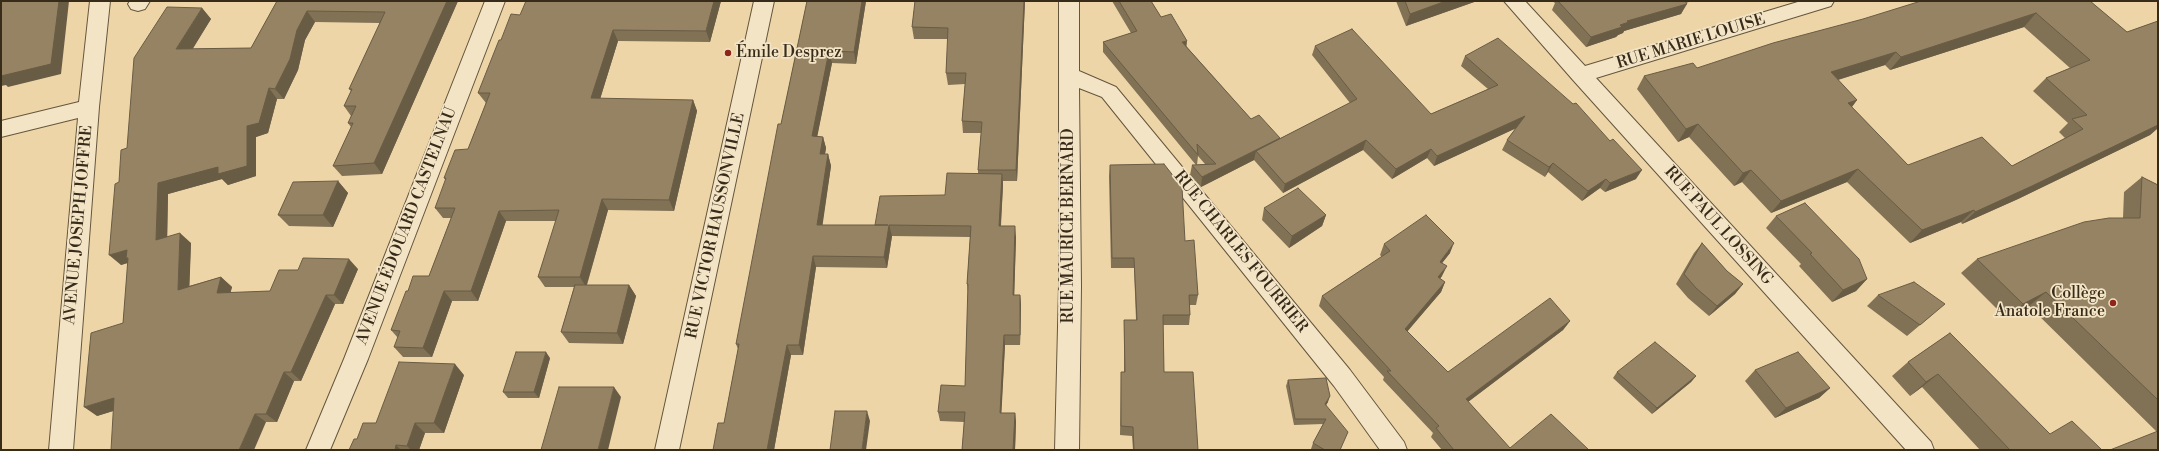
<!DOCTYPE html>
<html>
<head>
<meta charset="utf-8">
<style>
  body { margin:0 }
  #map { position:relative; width:2159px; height:451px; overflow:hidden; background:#edd5a7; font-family:"Libre Bodoni",serif }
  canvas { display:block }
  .frame { position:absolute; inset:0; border:2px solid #372b1a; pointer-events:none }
</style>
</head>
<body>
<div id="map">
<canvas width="2159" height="451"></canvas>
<div class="frame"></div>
</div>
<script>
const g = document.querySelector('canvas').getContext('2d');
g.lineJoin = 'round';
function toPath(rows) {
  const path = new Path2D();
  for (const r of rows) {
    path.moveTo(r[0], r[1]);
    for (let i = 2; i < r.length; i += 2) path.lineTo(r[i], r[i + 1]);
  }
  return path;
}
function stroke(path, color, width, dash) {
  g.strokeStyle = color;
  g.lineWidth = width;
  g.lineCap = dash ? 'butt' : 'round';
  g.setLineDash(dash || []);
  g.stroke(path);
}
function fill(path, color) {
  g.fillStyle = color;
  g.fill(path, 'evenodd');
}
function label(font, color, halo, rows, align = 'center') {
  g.font = font + ' "Libre Bodoni",serif';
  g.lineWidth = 3.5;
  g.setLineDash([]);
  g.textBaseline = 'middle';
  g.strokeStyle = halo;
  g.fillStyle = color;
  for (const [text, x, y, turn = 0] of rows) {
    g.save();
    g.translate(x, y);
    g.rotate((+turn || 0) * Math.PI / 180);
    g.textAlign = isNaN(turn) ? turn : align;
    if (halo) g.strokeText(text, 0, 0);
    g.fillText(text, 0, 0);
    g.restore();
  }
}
const minor = toPath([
  [90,1,110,1,99,107,73,450,49,450,78,118,1,137,1,121,79,102,90,1],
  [130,1,150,1,145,9,138,11,131,9,128,4,130,1],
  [485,1,505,1,368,359,330,450,306,450,344,359,485,1],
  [754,1,774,1,679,450,655,450,754,1],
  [1059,1,1079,1,1079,71,1116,87,1350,370,1404,442,1407,450,1380,450,1334,386,1102,97,1079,88,1081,286,1079,450,1055,450,1059,286,1059,1],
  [1504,1,1525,1,1585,66,1801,1,1834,1,1831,6,1596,78,1931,442,1934,450,1906,450,1573,80,1504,1]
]);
stroke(minor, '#64563d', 2);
fill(minor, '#f3e4c6');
fill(toPath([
  [277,1,458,1,382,174,342,176,333,166,351,127,348,123,351,116,344,106,351,91,349,89,380,23,315,22,305,40,298,70,284,99,277,99,268,133,256,137,256,176,228,185,222,179,168,194,167,237,191,243,189,286,221,277,232,287,230,293,270,291,358,269,343,304,335,304,301,381,294,381,277,422,266,422,113,411,97,416,123,323,128,263,121,265,119,182,127,148,202,8,211,19,192,49,251,48],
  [721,1,710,42,618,41,600,99,693,100,697,111,674,211,608,210,587,285,629,285,636,296,623,344,569,343,561,332,574,287,545,287,538,277,556,221,506,221,478,301,452,301,432,357,403,357,394,347,398,338,391,330,408,291,429,276,451,218,443,218,435,208,446,181,444,178,468,149,486,103,478,93,501,40,520,15],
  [807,1,866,1,856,64,832,63,817,136,823,137,826,148,825,154,828,154,831,166,822,225,875,225,945,195,978,174,978,170,981,133,963,133,962,121,965,84,948,85,946,73,948,39,914,39,912,27,915,1,1025,1,1017,181,1003,181,1003,185,1001,226,1016,237,1014,295,1020,295,1021,305,1020,345,1005,345,1001,413,1015,413,1016,422,1015,450,962,450,964,422,940,421,938,412,965,386,968,293,967,284,970,237,892,236,887,268,816,267,803,355,791,355,774,450,724,423,738,349,736,344,781,124],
  [1112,1,1151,1,1161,17,1187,47,1251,119,1280,138,1279,139,1350,103,1312,55,1315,46,1431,114,1488,89,1461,66,1465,56,1636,179,1605,192,1600,188,1582,201,1548,172,1545,177,1502,150,1507,140,1516,128,1434,166,1427,158,1392,179,1363,150,1283,193,1254,160,1201,187,1190,175,1192,165,1196,165,1103,52,1103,42,1131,33],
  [1198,156,1205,164,1197,165],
  [1396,1,1477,1,1406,26],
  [1552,1,1692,1,1686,3,1681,14,1624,31,1623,33,1618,35,1616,37,1586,47,1552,10,1555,3],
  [2090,1,2127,32,2158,21,2158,128,2150,135,2018,199,1962,224,1961,222,1910,243,1847,182,1771,213,1742,182,1734,186,1689,137,1678,142,1637,89,1644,76,1697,68],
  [2024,27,2070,68,2046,78,2033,91,2068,123,2059,132,2065,138,2012,166,1908,165,1852,107,1857,100,1838,80,1885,65,1890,70],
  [1110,165,1185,241,1198,295,1196,305,1190,305,1190,315,1189,325,1163,325,1164,372,1198,450,1133,450,1132,436,1120,435,1121,372,1124,372,1124,320,1136,320,1134,268,1111,268,1109,176],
  [2142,177,2158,185,2158,450,2156,431,2029,306,2006,318,1961,273,1977,259,2123,218,2124,192],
  [338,181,348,193,333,227,289,226,278,215],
  [1264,208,1326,215,1322,226,1289,248,1262,220],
  [1776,216,1867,279,1856,291,1832,302,1799,266,1801,264,1766,228],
  [1702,243,1727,271,1743,284,1735,294,1709,316,1688,298,1676,284,1694,253],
  [1384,244,1450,253,1442,263,1442,276,1440,279,1445,282,1441,292,1407,331,1448,372,1570,321,1563,330,1468,402,1510,448,1589,450,1442,450,1431,437,1433,433,1383,380,1384,377,1319,306,1322,296,1382,257,1380,255],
  [1878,295,1932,315,1907,336,1867,306],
  [1950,333,2050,434,2102,450,1980,450,1922,387,1910,396,1892,376,1908,362],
  [550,358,539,398,508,398,503,392],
  [1755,370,1830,388,1819,398,1775,418,1745,381],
  [1617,372,1696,376,1691,382,1652,414,1613,378],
  [464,375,444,433,425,433,419,450,349,450,357,439,376,423],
  [1288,380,1328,402,1326,405,1340,450,1313,450,1311,449,1313,443,1323,424,1294,425,1286,386]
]), '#817155');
fill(toPath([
  [59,1,69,1,61,74,8,87,6,85,1,86,1,76],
  [447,1,458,1,382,174,374,163],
  [714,1,721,1,710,42,706,31],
  [862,1,866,1,856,64,854,52],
  [1024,1,1025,1,1017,181,1016,170],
  [1446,1,1477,1,1406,26,1410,14],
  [1687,4,1681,14,1624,31,1623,33,1618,35,1616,37,1586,47,1591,37,1620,25,1627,21],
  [202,8,211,19,186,60,176,49],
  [307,11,315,22,305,40,298,70,284,99,275,89,297,30],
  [2036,13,2024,27,1890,70,1901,57],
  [613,30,618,41,597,109,591,98],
  [1187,41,1186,51,1182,42],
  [829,51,832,63,815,148,812,136],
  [1896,52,1885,65,1821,85,1831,72],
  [269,88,277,99,268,133,256,137,256,176,228,185,222,179,168,194,167,250,156,240,158,183],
  [693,100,697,111,674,211,669,200],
  [1857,100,1847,113,1848,103],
  [1525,116,1521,126,1434,166,1437,156],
  [2158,122,2158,128,2150,135,2018,199,1962,224,1975,212],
  [1698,124,1689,137,1678,142,1686,129],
  [823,137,826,148,823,166,820,154],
  [1280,138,1277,148,1256,151,1254,160,1201,187,1202,177],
  [1366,140,1363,150,1283,193,1285,184],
  [1431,149,1427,158,1392,179,1396,169],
  [828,154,831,166,821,236,817,225],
  [1553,163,1548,172,1545,177,1549,167],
  [1858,169,1847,182,1771,213,1781,201],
  [1642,170,1636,179,1605,192,1610,183],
  [1751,170,1742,182,1734,186,1743,173],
  [1002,174,1003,185,1000,237,999,226],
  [1606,179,1600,188,1582,201,1588,191],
  [338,181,348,193,333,227,323,215],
  [602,199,608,210,586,287,580,277],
  [1974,210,1961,222,1910,243,1922,230],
  [499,211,506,221,478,301,471,291],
  [1326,215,1322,226,1289,248,1292,236],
  [889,225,892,236,887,268,884,257],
  [1015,226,1016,237,1014,305,1013,295],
  [180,233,191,243,189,299,178,290],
  [1454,243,1450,253,1435,272,1440,262],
  [127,250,130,262,121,265,109,255],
  [813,256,816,267,803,355,799,345],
  [349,259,358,269,343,304,334,295],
  [1447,266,1442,276,1433,287,1438,277],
  [221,277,232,287,228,303,217,293],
  [1867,279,1856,291,1832,302,1843,290],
  [1445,282,1441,292,1401,339,1405,329],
  [1743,284,1735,294,1709,316,1717,306],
  [629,285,636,296,623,344,617,333],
  [444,291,452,301,432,357,423,348],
  [2046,292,2029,306,2006,318,2023,304],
  [326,295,335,304,301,381,291,372],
  [1020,295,1021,305,1020,345],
  [1570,321,1563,330,1460,408,1466,399],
  [1004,335,1005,345,1001,422,1000,413],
  [787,345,791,355,774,450,767,450],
  [546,352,550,358,539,398,534,392],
  [455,364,464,375,444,433,434,423],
  [284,372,294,381,277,422,266,414],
  [1938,374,1922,387,1910,396,1926,382],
  [1696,376,1691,382,1652,414,1657,408],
  [614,387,621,397,608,450,598,450],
  [1830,388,1819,398,1775,418,1786,408],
  [1330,396,1328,402,1323,410,1325,404],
  [114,398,126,407,97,416,84,407],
  [867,411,870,421,866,450,862,450],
  [1015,413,1016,422,1015,450,1013,450],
  [255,414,266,422,254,450,239,450],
  [415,423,425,433,419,450,411,450,407,446],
  [396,445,401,450,395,450]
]), '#695c45');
const building = toPath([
  [1,1,59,1,51,64,1,76,1,1],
  [277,1,447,1,374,163,333,166,353,123,348,123,356,106,344,106,352,89,349,89,385,12,307,11,297,30,290,59,275,89,269,88,259,123,247,126,247,166,218,174,218,167,158,183,156,240,180,233,178,290,221,277,217,293,270,291,279,270,298,270,303,258,349,259,334,295,326,295,291,372,284,372,266,414,255,414,239,450,111,450,114,398,84,407,91,333,123,323,128,258,126,258,127,250,109,255,115,184,119,182,121,150,127,148,134,58,167,7,202,8,176,49,251,48,277,1],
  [526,1,714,1,706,31,613,30,591,98,693,100,669,200,602,199,580,277,538,277,559,210,499,211,471,291,444,291,423,348,394,347,400,331,391,330,406,291,408,291,413,276,429,276,455,208,435,208,446,178,444,178,455,150,468,149,490,93,478,93,499,40,501,40,511,14,520,15,526,1],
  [807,1,862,1,854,52,829,51,812,136,823,137,820,154,828,154,817,225,888,225,875,225,880,196,945,195,947,173,1002,174,999,226,1015,226,1013,295,1020,295,1020,335,1004,335,1000,413,1015,413,1013,450,962,450,965,412,938,412,941,385,965,386,968,284,967,284,971,226,889,225,884,257,813,256,799,345,787,345,767,450,713,450,718,423,724,423,739,344,736,344,778,124,781,124,807,1],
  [915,1,1024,1,1016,170,978,170,982,122,962,121,966,73,946,73,948,28,912,27,915,1],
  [1119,1,1151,1,1161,17,1171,14,1187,41,1182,42,1251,119,1259,115,1280,138,1202,177,1192,165,1216,164,1197,144,1198,155,1103,42,1137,31,1119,1],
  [1405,1,1446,1,1410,14,1405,1],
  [1558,1,1685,1,1687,4,1627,21,1629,22,1620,25,1622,27,1591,37,1558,1],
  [1921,1,2090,1,2127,32,2158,21,2158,125,2032,186,1975,212,1974,210,1922,230,1858,169,1781,201,1751,170,1743,173,1698,124,1686,129,1644,76,1693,63,1697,68,1773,43,1863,19,1921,1],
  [2036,13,2090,60,2046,78,2087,115,2072,119,2083,129,2012,166,1982,137,1908,165,1848,103,1857,100,1831,72,1896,52,1901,57,2036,13],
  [1352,29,1431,114,1498,85,1465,56,1498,38,1573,104,1576,103,1610,141,1613,139,1642,170,1610,183,1606,179,1588,191,1553,163,1549,167,1507,140,1525,116,1437,156,1431,149,1396,169,1366,140,1285,184,1256,151,1357,99,1315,46,1352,29],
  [1164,164,1182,187,1185,241,1194,240,1198,295,1189,295,1190,315,1163,315,1164,372,1193,372,1198,450,1134,450,1133,427,1121,426,1121,372,1125,372,1124,320,1137,320,1134,258,1112,258,1110,165,1164,164],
  [2142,177,2158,185,2158,400,2046,292,2023,304,1977,259,2084,222,2109,218,2140,218,2142,177],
  [338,181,323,215,278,215,293,182,338,181],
  [1298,188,1326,215,1292,236,1264,208,1298,188],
  [1805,203,1859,259,1867,279,1843,290,1810,254,1812,253,1776,216,1805,203],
  [1426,215,1454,243,1440,262,1447,266,1438,277,1445,282,1405,329,1448,372,1550,298,1570,321,1466,399,1510,448,1551,414,1589,450,1454,450,1436,428,1439,426,1387,371,1391,371,1322,296,1390,251,1384,244,1426,215],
  [1702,243,1727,271,1743,284,1717,306,1696,288,1684,274,1702,243],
  [1914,282,1945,304,1920,325,1878,295,1914,282],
  [575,285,629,285,617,333,561,332,575,285],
  [1950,333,2050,434,2072,421,2102,450,2010,450,1938,374,1926,382,1908,362,1950,333],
  [1655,342,1696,376,1657,408,1617,372,1655,342],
  [516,352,546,352,534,392,503,392,516,352],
  [1798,352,1830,388,1786,408,1755,370,1798,352],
  [399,362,455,364,434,423,415,423,407,446,396,445,395,450,349,450,354,439,357,439,363,423,376,423,399,362],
  [1326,378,1330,396,1325,404,1348,432,1340,450,1325,450,1313,443,1326,419,1295,419,1288,380,1326,378],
  [559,387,614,387,598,450,541,450,559,387],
  [835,411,867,411,862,450,830,450,835,411],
  [2158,431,2158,450,2110,450,2158,431]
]);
fill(building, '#968363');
stroke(building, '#695c45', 1);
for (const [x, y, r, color] of [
  [728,53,4,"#8f2418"],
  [2113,303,4,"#8f2418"]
]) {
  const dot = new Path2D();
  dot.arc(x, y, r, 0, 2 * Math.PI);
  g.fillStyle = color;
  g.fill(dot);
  stroke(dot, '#f3e4c6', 1.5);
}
label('16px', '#372b1a', '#f3e4c6', [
  ["RUE MARIE LOUISE",1691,42,-17],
  ["AVENUE JOSEPH JOFFRE",79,225,-85],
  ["AVENUE ÉDOUARD CASTELNAU",407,226,-69],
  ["RUE VICTOR HAUSSONVILLE",716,226,-78],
  ["RUE MAURICE BERNARD",1069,226,-90],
  ["RUE PAUL LOSSING",1718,226,48],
  ["RUE CHARLES FOURRIER",1240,252,51]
]);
label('16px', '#372b1a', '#f3e4c6', [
  ["Émile Desprez",736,53],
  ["Collège",2105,294,"right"],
  ["Anatole France",2105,312,"right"]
], 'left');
</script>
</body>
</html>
